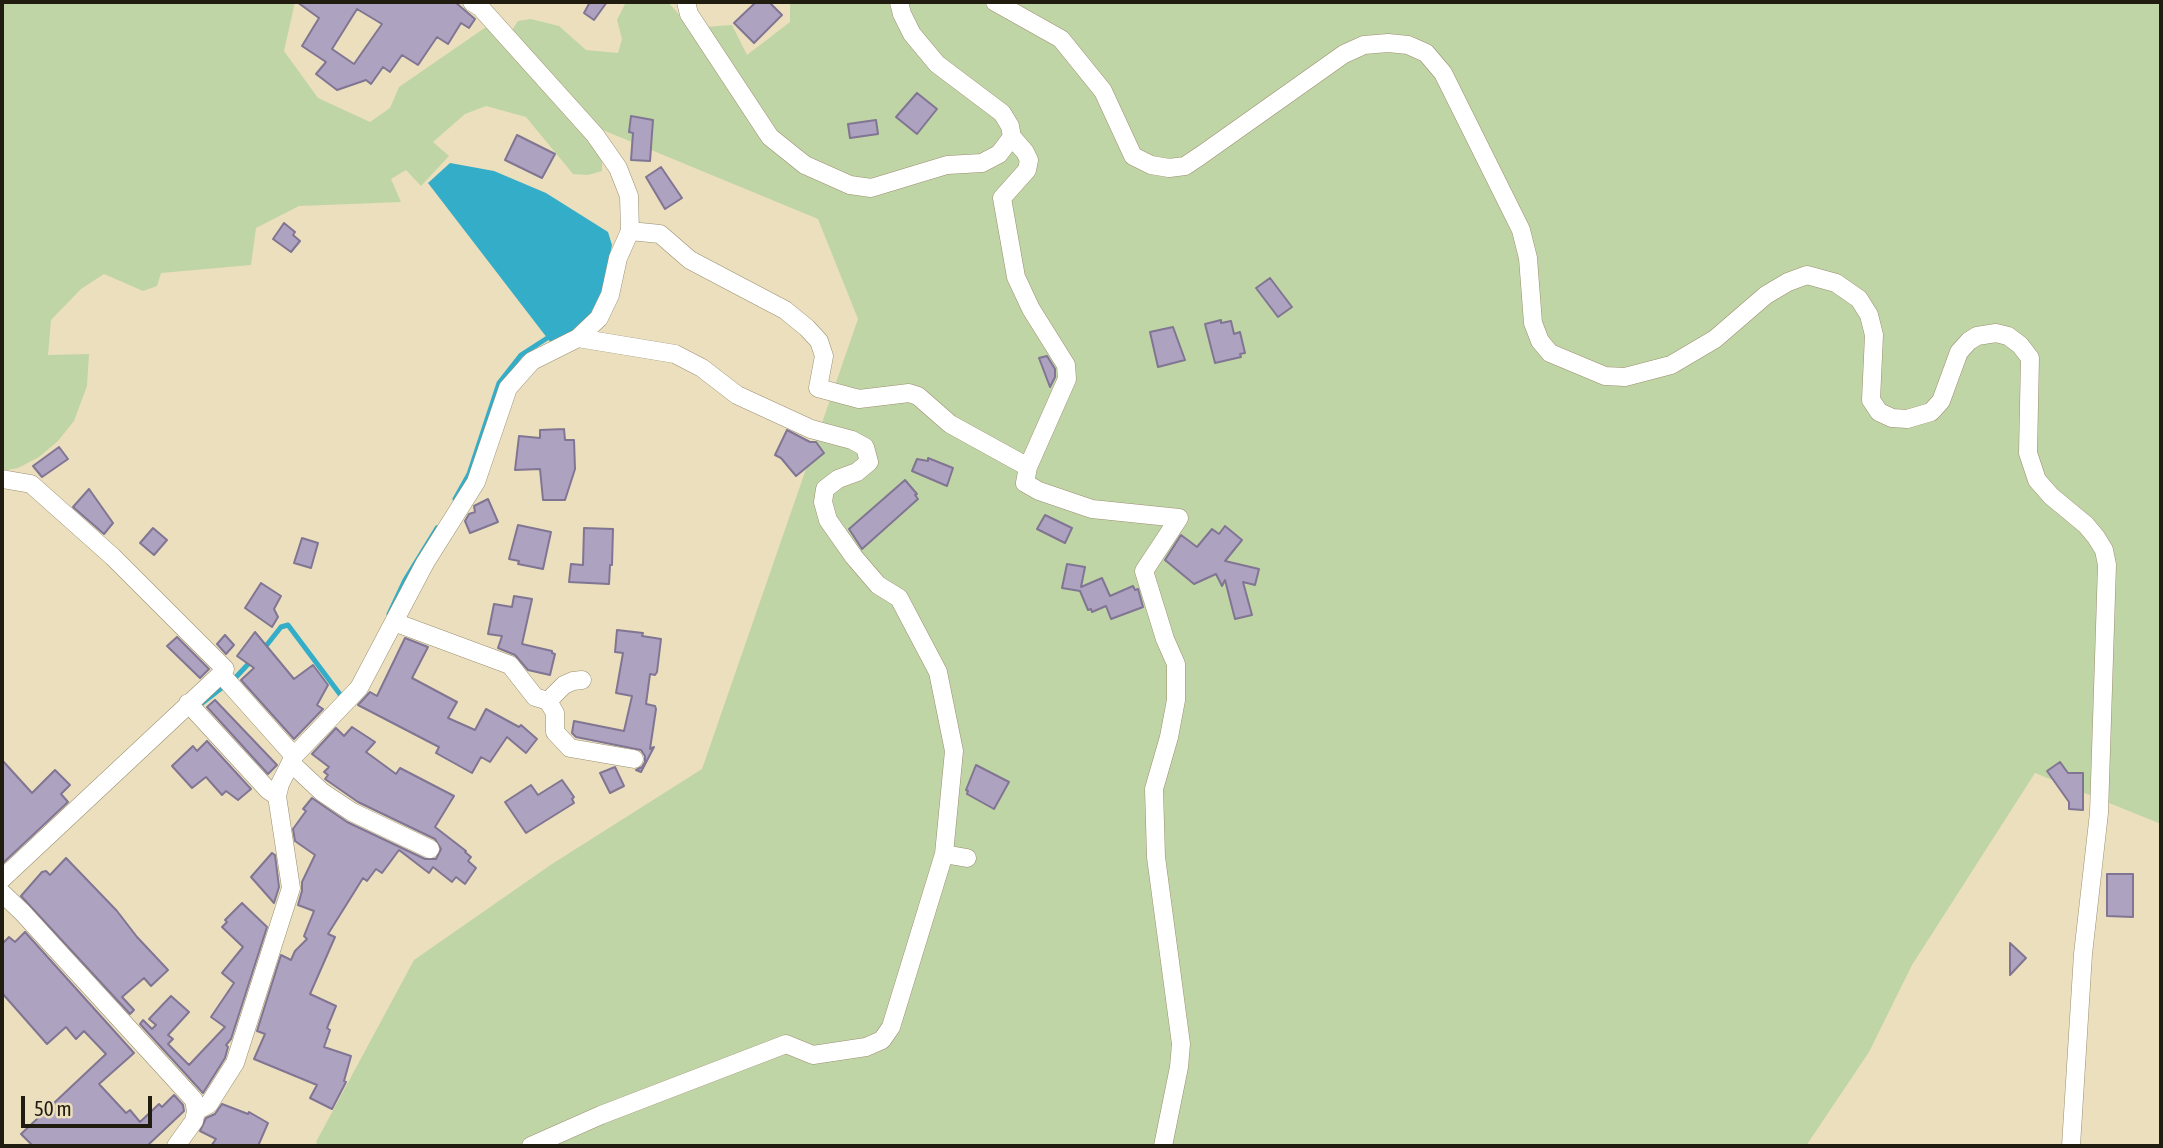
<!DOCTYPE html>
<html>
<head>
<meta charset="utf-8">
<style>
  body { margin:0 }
  #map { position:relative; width:2163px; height:1148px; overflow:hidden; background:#ebdfbd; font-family:"Asap Condensed",sans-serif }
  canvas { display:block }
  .frame { position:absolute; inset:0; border:4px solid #201c10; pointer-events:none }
  .scale { position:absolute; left:21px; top:1096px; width:131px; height:32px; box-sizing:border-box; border:4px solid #201c10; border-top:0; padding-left:9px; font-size:21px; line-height:24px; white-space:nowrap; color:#201c10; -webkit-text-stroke:5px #ebdfbd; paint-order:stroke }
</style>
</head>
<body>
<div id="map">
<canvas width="2163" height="1148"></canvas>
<div class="frame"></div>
<div class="scale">50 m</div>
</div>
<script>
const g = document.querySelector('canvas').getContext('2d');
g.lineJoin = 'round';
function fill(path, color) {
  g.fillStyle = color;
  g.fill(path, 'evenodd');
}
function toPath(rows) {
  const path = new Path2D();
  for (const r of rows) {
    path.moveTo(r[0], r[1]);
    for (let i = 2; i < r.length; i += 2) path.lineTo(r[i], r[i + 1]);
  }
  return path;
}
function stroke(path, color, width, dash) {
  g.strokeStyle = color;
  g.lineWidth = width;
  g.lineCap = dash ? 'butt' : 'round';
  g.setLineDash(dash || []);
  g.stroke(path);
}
fill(toPath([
  [2,2,295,2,284,51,318,98,370,122,390,108,399,87,489,25,583,130,602,159,602,171,588,175,573,174,526,117,486,106,465,114,433,142,449,156,421,186,406,170,391,179,401,202,299,206,256,228,251,265,161,273,157,286,143,291,104,274,81,289,51,320,48,355,89,354,87,386,74,421,58,441,39,457,18,468,2,471],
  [626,2,668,2,691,28,732,25,747,55,790,22,790,2,2161,2,2161,824,2035,773,1912,965,1869,1052,1806,1146,318,1146,316,1142,414,960,552,864,702,769,858,319,818,219,598,128,510,33,518,21,531,19,559,26,586,50,618,53,622,39,617,20]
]), '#c0d5a5');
fill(toPath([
  [450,163,494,171,546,193,608,232,612,245,602,291,588,319,571,333,551,343,428,183]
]), '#34adc8');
stroke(toPath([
  [455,499,469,474,499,383,521,355,552,335],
  [389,614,405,580,437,528],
  [262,651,281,627,288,625,342,697,344,695],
  [201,704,237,676,252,660]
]), '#34adc8', 5);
const building = toPath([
  [297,2,455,2,475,19,469,28,461,23,448,44,437,37,418,65,402,55,390,72,383,67,371,84,366,80,337,90,316,74,326,62,302,46,319,18,297,2],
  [357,9,382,24,354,64,332,49,357,9],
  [590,2,607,2,594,20,584,13,590,2],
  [756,2,769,2,782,15,754,43,734,23,756,2],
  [917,93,937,109,917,134,896,117,917,93],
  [631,116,653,120,650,161,631,160,633,133,629,132,631,116],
  [876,120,878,134,850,138,848,124,876,120],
  [517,135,555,154,542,178,505,160,517,135],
  [661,167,682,198,665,209,646,177,661,167],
  [284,223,295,232,293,235,300,241,291,252,273,239,284,223],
  [1270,278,1292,307,1278,317,1256,288,1270,278],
  [1221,320,1221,323,1231,321,1234,334,1240,332,1245,353,1240,354,1241,357,1215,363,1205,324,1221,320],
  [1173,327,1185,360,1158,367,1150,332,1173,327],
  [1047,356,1055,369,1055,377,1050,387,1039,358,1047,356],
  [564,429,565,440,574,440,575,469,565,500,543,500,540,469,515,470,519,436,540,438,540,430,564,429],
  [787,430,810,442,816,442,824,453,796,476,781,458,775,455,787,430],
  [59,447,68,459,42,477,33,466,59,447],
  [928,458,953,468,947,486,912,471,917,459,928,461,928,458],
  [905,480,917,494,915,495,918,499,862,549,849,529,905,480],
  [89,489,113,523,104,534,73,507,89,489],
  [488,499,498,522,470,533,465,521,469,514,475,512,474,506,488,499],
  [1045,515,1072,528,1065,543,1037,529,1045,515],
  [518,525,551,532,543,569,518,564,519,561,509,559,518,525],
  [1225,526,1242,540,1225,561,1259,569,1255,585,1243,582,1252,615,1235,619,1225,580,1222,586,1216,574,1194,584,1165,560,1181,535,1197,547,1212,529,1219,534,1225,526],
  [153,528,167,540,154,555,140,543,153,528],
  [584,528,613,529,612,565,610,565,609,584,569,582,571,564,583,565,584,528],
  [302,538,318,543,311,568,294,563,302,538],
  [1067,564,1085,567,1081,587,1102,578,1110,596,1133,586,1135,590,1138,589,1143,607,1111,619,1106,606,1092,612,1091,609,1088,610,1080,591,1062,588,1067,564],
  [261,583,281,596,274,609,278,617,272,627,245,608,261,583],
  [514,596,532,599,522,644,552,651,552,653,555,654,550,675,528,670,515,655,498,648,502,636,488,634,494,604,512,607,514,596],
  [617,630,643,633,642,636,661,639,657,672,655,675,650,674,646,704,655,706,656,709,650,749,654,747,641,772,636,770,642,767,645,762,645,756,641,750,576,737,572,733,574,721,624,731,632,696,616,693,623,653,615,652,617,630],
  [255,632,294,679,313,665,328,685,317,705,323,709,294,739,241,680,254,668,237,656,255,632],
  [225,635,234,645,226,654,217,644,225,635],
  [177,637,209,669,200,678,167,646,177,637],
  [405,638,428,647,412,678,457,702,448,718,475,730,486,709,519,727,521,725,537,739,526,753,507,737,490,762,481,757,472,773,436,753,439,747,358,705,370,692,377,696,405,638],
  [215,700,277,765,268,774,207,707,215,700],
  [352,727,375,742,366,752,396,774,400,768,454,796,435,827,466,851,465,852,471,857,468,861,476,868,465,884,456,877,452,882,433,867,429,873,399,850,382,873,376,869,367,881,363,878,328,934,335,937,310,994,336,1006,327,1028,330,1030,324,1047,351,1056,344,1081,346,1082,332,1109,310,1098,317,1085,254,1059,265,1034,257,1031,281,955,291,960,295,951,307,939,304,936,314,911,298,905,302,891,302,882,315,855,295,841,293,829,306,811,303,809,312,798,347,822,425,859,436,859,441,849,435,839,358,802,325,779,328,775,324,772,329,767,312,754,336,728,344,736,352,727],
  [207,741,251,789,238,800,226,791,222,795,206,777,192,788,172,766,193,746,197,751,207,741],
  [2,760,32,793,55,770,70,785,61,794,68,802,2,864,2,760],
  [2060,762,2068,773,2083,773,2083,810,2069,809,2069,802,2047,771,2060,762],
  [976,765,1009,782,994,809,967,794,968,791,966,790,976,765],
  [615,767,624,786,610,793,600,773,615,767],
  [562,780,574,797,572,799,574,803,526,833,505,802,531,785,538,795,562,780],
  [272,853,275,855,279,887,274,903,251,877,272,853],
  [66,858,117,911,137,937,168,970,151,986,144,978,122,997,134,1010,130,1014,21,896,42,872,46,871,50,875,66,858],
  [2107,874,2133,874,2133,917,2107,916,2107,874],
  [242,903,267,927,231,1039,226,1045,228,1047,225,1058,203,1093,140,1024,143,1020,152,1029,156,1025,149,1019,171,996,189,1012,168,1035,173,1039,168,1044,189,1065,225,1027,211,1017,234,983,222,973,243,947,222,927,227,922,225,920,242,903],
  [25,932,134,1053,99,1084,126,1113,130,1110,140,1122,159,1104,162,1107,174,1095,183,1105,184,1111,147,1146,33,1146,21,1134,106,1054,84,1031,76,1039,66,1027,47,1044,2,993,2,944,9,937,15,942,25,932],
  [2010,943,2026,958,2010,975,2010,943],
  [222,1104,248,1114,249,1112,268,1123,258,1146,211,1146,216,1139,200,1131,206,1118,215,1114,222,1104]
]);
fill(building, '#aea2c1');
stroke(building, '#807592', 2);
const minor = toPath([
  [686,2,689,14,770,137,805,165,850,185,871,188,947,165,982,163,999,154,1012,137,1010,126,1002,113,937,64,912,34,902,14,899,2],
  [995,2,1061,39,1103,91,1133,156,1151,165,1169,168,1185,166,1200,156,1344,54,1364,45,1388,43,1408,45,1426,53,1443,73,1521,230,1528,258,1533,323,1540,341,1550,353,1605,376,1625,377,1671,365,1715,339,1766,295,1788,282,1807,275,1836,283,1859,299,1869,315,1874,335,1871,400,1879,412,1892,418,1907,419,1931,412,1941,401,1959,352,1969,341,1977,336,1996,333,2008,336,2020,345,2030,358,2028,453,2037,480,2051,496,2086,525,2096,537,2104,550,2107,565,2099,813,2083,954,2071,1146],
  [1012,137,1025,152,1029,160,1027,170,1002,198,1016,277,1031,309,1066,365,1067,379,1028,467,1025,483,1039,491,1092,509,1179,518,1144,571,1165,639,1176,664,1176,700,1169,737,1154,789,1156,857,1181,1044,1179,1067,1163,1146],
  [630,231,660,234,690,260,785,310,807,328,819,341,824,356,818,388,859,399,909,393,918,396,950,424,1028,467],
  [578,338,675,354,702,368,737,395,811,429,852,440,865,447,869,462,857,472,838,479,825,489,823,502,828,520,854,557,878,585,899,598,938,672,954,751,944,854],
  [2,479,31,484,113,557,225,669,221,674,294,756],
  [394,622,510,665,535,697,548,701,555,713,555,732,570,748,634,759],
  [548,701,564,685,573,681,582,680],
  [188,703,268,790,277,796],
  [291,763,322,792,352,812,430,849],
  [2,879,221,674],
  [2,893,22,912,194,1100,196,1111,194,1121,176,1146],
  [196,1111,209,1104,235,1063,291,888,277,796,280,784,294,756,359,688,425,563,476,482,508,388,532,361,578,338,599,318,610,295,618,258,630,231,629,196,618,168,595,135,480,7,472,2],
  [531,1146,601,1115,786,1044,813,1055,866,1047,882,1040,891,1027,944,854,967,858]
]);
stroke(minor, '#9a8f70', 19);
stroke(minor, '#fff', 18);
</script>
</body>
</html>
